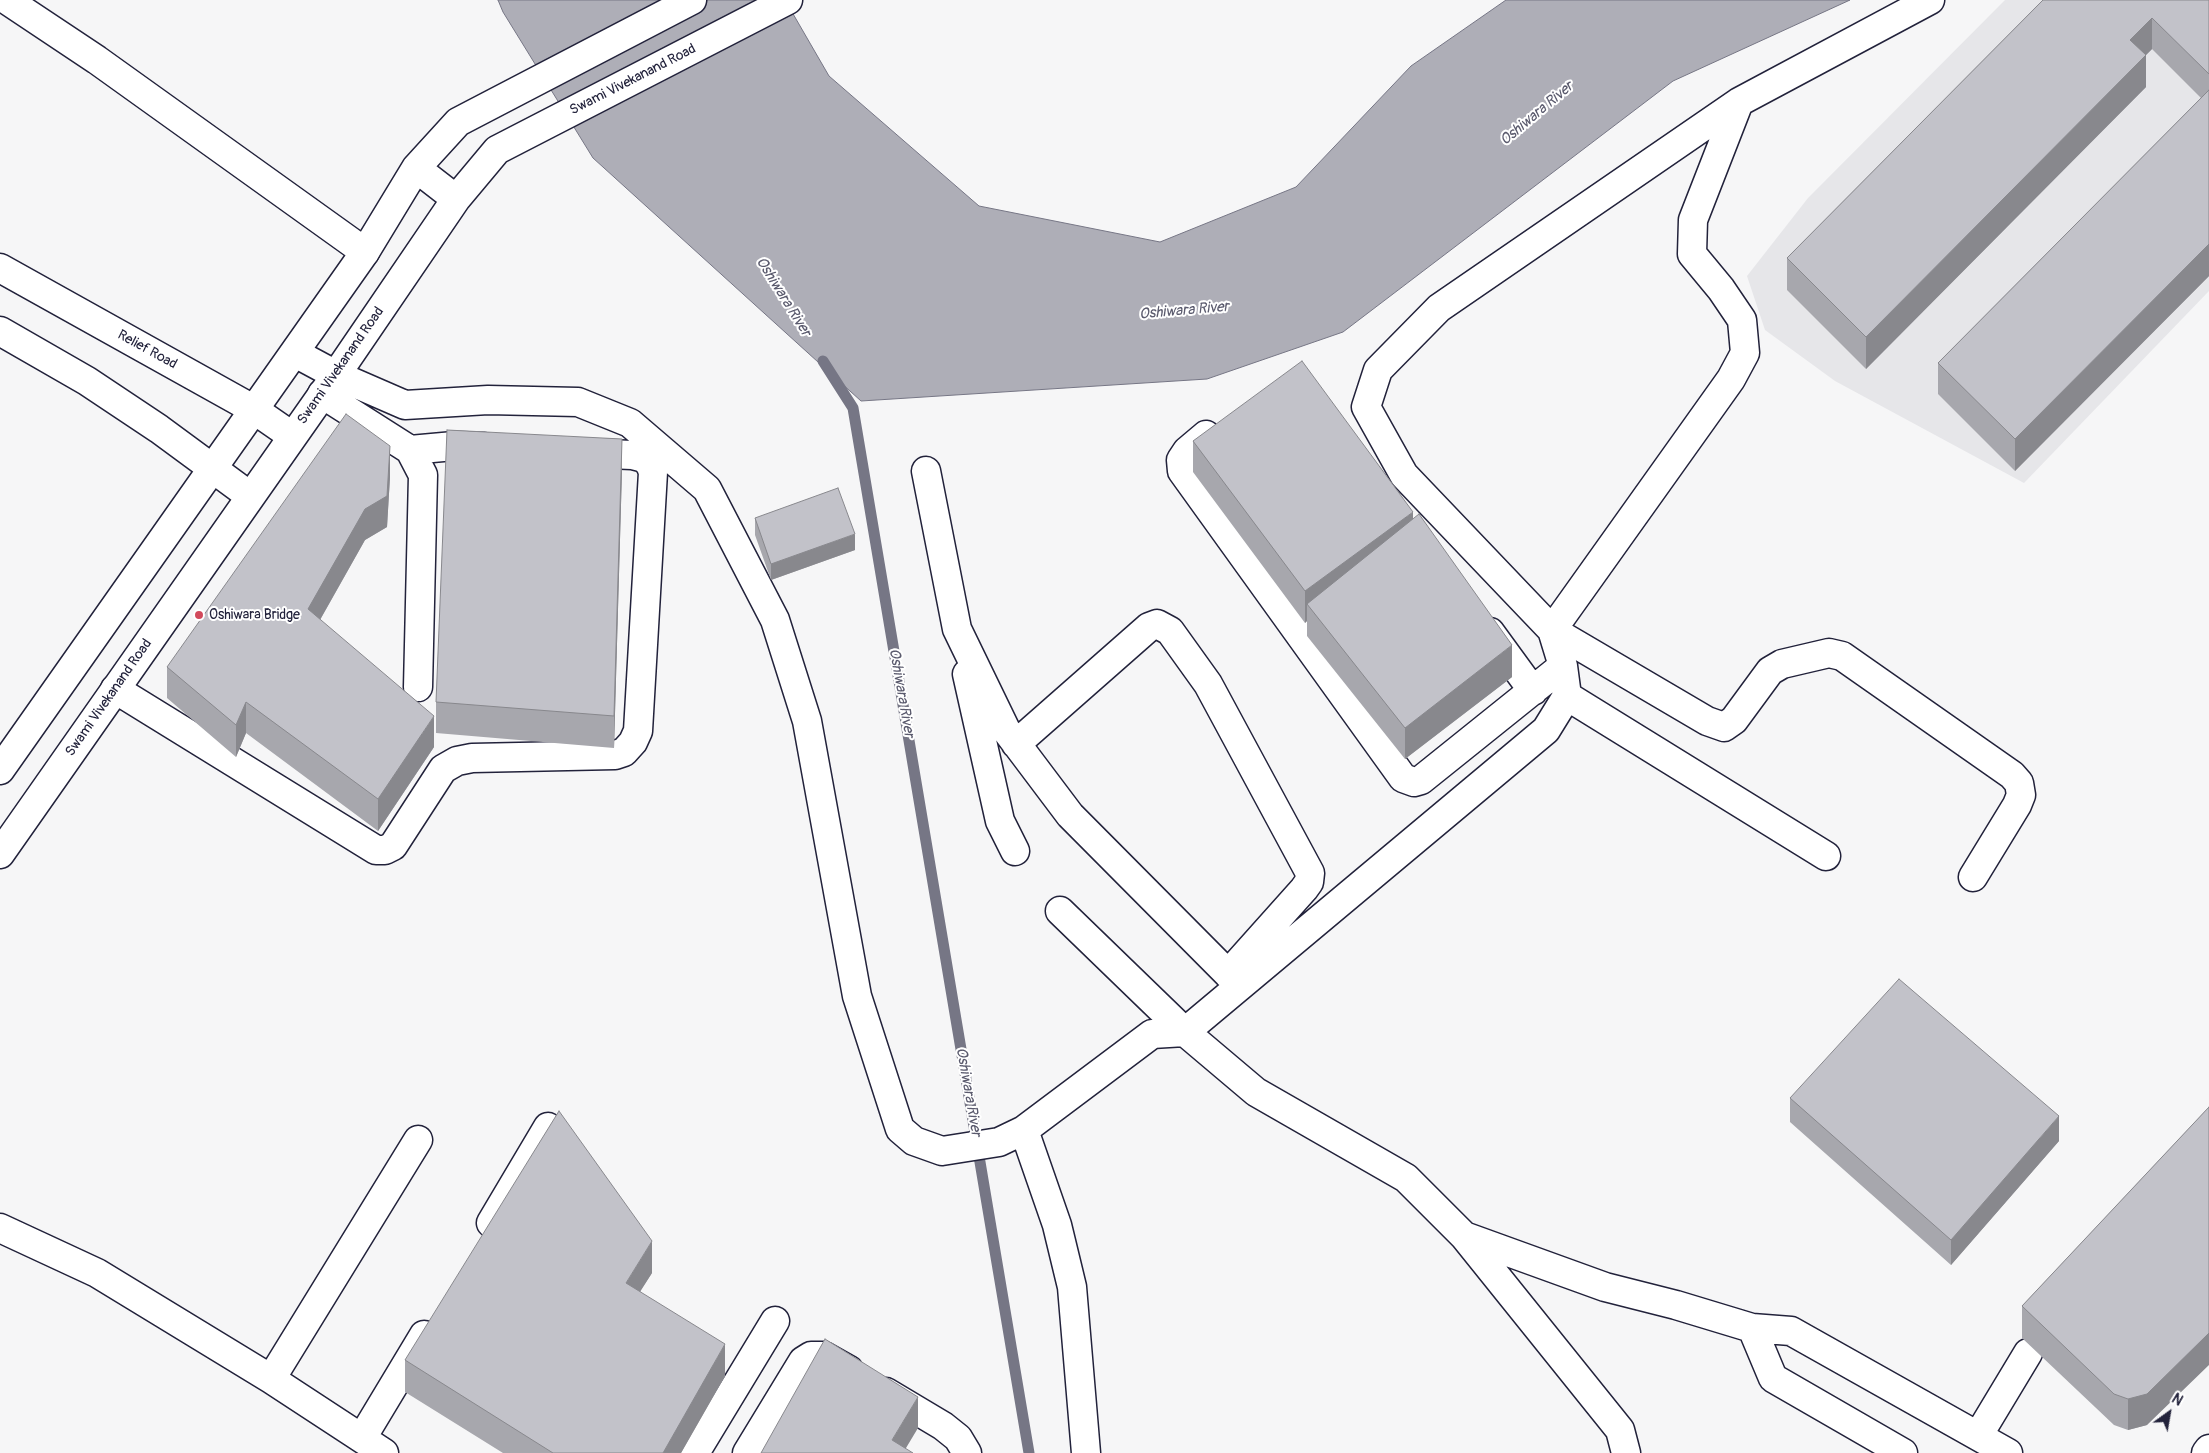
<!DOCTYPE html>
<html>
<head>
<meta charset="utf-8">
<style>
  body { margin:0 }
  #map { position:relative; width:2209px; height:1453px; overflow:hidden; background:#f6f6f7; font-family:Pangolin,sans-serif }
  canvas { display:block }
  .north { position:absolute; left:2144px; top:1388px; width:50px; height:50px; -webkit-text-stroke:4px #fff; paint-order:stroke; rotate:32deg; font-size:14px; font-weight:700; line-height:20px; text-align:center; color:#22223b }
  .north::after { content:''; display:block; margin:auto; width:18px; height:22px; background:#22223b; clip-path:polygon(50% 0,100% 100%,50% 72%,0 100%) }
</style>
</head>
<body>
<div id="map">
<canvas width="2209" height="1453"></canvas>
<div class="north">N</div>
</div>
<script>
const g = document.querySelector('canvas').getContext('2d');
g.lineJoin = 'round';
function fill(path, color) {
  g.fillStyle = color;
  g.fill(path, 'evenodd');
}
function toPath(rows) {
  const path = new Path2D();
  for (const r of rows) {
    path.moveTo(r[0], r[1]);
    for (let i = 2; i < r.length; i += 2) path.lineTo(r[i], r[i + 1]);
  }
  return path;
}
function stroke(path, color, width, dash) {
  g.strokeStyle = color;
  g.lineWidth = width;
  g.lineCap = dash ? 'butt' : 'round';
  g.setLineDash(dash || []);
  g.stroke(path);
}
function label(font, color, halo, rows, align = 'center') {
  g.font = font + ' Pangolin,sans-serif';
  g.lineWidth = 4;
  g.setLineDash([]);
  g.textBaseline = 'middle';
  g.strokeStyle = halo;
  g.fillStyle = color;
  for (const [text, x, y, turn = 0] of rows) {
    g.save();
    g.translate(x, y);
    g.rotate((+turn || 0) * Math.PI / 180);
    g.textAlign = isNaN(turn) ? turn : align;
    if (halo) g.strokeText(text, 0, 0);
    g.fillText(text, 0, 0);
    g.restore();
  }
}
fill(toPath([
  [2005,0,2209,0,2209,291,2024,483,1835,381,1765,330,1747,276,1808,198]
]), '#e6e6e9');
const water = toPath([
  [498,0,785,0,829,76,979,206,1160,242,1296,187,1411,66,1506,0,1850,0,1673,81,1343,332,1207,379,861,401,593,158,503,12,498,0]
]);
fill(water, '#aeaeb7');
stroke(water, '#767685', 1);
stroke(toPath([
  [823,361,853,408,1029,1453]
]), '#767685', 11);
const minor = toPath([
  [7,0,97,60,365,252],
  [1739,102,1693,220,1692,254,1721,289,1742,320,1745,353,1731,379,1552,630,1707,721,1724,727,1734,720,1770,671,1782,664,1829,653,1842,656,2012,775,2019,783,2021,795,2017,805,1973,877],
  [0,268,253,409,292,436],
  [0,331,87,381,159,429,250,496],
  [295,353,336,375,405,405,488,400,578,402,630,423,707,489,775,620,807,721,857,996,900,1129,914,1141,942,1151,999,1142,1024,1130,1152,1034,1185,1032,1546,730,1567,696,1563,666,1552,630,1404,475,1366,407,1378,370,1439,308,1739,102,1930,0],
  [322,394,410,450,454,446,484,447],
  [1206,435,1187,451,1181,460,1182,471,1403,778,1414,782,1421,780,1563,666],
  [410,450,423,475,418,687],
  [926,471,957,629,1006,730,1070,815,1240,986],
  [1490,632,1533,691],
  [967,674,1000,821,1015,851],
  [115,689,376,850,385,850,393,846,443,769,457,761,472,758,615,755,624,752,633,742,638,731,653,472,650,464,644,458,632,455,584,453],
  [1567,696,1826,856],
  [1016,744,1149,627,1157,624,1170,631,1208,684,1310,873,1309,882,1304,889,1228,974],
  [1060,911,1185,1032,1256,1092,1406,1178,1464,1236,1605,1287,1676,1305,1752,1328,1791,1331,2008,1453],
  [1024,1130,1057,1225,1072,1287,1086,1453],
  [491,1223,548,1127],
  [0,1228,97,1273,271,1379,384,1453],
  [1464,1236,1620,1430,1626,1453],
  [1752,1328,1773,1378,1903,1453],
  [271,1379,418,1140],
  [886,1392,943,1426,958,1438,967,1453],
  [1978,1436,2028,1353],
  [362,1438,424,1335],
  [695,1453,775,1321],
  [747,1453,803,1361,811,1356,824,1356,849,1370],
  [2206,1453,2209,1449]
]);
const major = toPath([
  [416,168,456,199],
  [0,770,365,252,416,168,458,122,692,0],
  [0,854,336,375,456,199,497,150,788,0]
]);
stroke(minor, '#22223b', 31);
stroke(major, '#22223b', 31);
stroke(minor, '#fff', 28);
stroke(major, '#fff', 28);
fill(toPath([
  [2043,0,2209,0,2209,276,2015,471,1938,394,1938,363,2201,98,2152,49,2146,55,2146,87,1866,369,1787,290,1787,258],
  [1193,441,1413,519,1512,677,1405,759,1307,636,1307,621,1305,623,1193,472],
  [622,470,614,748,436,733,436,702],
  [390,477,387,527,365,540,320,620,434,747,378,831,246,733,236,757,167,698,167,667],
  [755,518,855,550,771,580,755,535],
  [1790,1098,2059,1141,1951,1265,1790,1122],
  [2209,1107,2147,1425,2128,1430,2114,1425,2022,1338,2022,1306],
  [652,1273,640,1291,725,1376,681,1453,503,1453,405,1392,405,1360]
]), '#a7a7ad');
fill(toPath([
  [2152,18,2152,49,2130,71,2130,40],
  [2146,55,2146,87,1866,369,1866,337],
  [2209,244,2209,276,2015,471,2015,439],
  [622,439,622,470,614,748,614,716],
  [390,446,390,477,387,527,365,540,308,641,308,609],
  [1413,512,1413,544,1307,604,1307,621,1305,623,1305,591],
  [855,534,855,550,771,580,771,564],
  [1512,645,1512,677,1405,759,1405,728],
  [246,702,246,733,236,757,236,725],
  [434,716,434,747,378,831,378,799],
  [2059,1116,2059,1141,1951,1265,1951,1240],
  [652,1241,652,1273,626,1314,626,1283],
  [2209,1333,2209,1365,2147,1425,2128,1430,2128,1399],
  [725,1344,725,1376,681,1453,663,1453],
  [918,1397,918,1428,903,1453,892,1440]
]), '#88888d');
const building = toPath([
  [2043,0,2209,0,2209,74,2152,18,2130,40,2146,55,1866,337,1787,258,2043,0],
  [2209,90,2209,244,2015,439,1938,363,2209,90],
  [1302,361,1413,512,1305,591,1193,441,1302,361],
  [346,414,390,446,387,496,365,509,308,609,434,716,378,799,246,702,236,725,167,667,346,414],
  [447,430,622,439,614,716,436,702,447,430],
  [838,488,855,534,771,564,755,518,838,488],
  [1419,514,1512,645,1405,728,1307,604,1419,514],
  [1899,979,2059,1116,1951,1240,1790,1098,1899,979],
  [2209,1107,2209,1333,2147,1394,2128,1399,2114,1394,2022,1306,2209,1107],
  [559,1111,652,1241,626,1283,725,1344,663,1453,553,1453,405,1360,559,1111],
  [825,1339,918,1397,892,1440,913,1453,761,1453,825,1339]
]);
fill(building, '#c2c2c9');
stroke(building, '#88888d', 1);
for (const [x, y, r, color] of [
  [199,615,5,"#d1495b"]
]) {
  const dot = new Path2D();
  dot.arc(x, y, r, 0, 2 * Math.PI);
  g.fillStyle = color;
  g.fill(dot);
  stroke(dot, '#fff', 2);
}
label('14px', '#22223b', '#fff', [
  ["Swami Vivekanand Road",633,80,-27],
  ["Relief Road",147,350,29],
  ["Swami Vivekanand Road",341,366,-55],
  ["Swami Vivekanand Road",109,698,-55]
]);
label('14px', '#22223b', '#fff', [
  ["Oshiwara Bridge",209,615]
], 'left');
label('italic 15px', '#5a5a6d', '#fff', [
  ["Oshiwara River",1537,114,-40],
  ["Oshiwara River",783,297,58],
  ["Oshiwara River",1184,311,-5],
  ["Oshiwara River",901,693,80],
  ["Oshiwara River",968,1092,80]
]);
</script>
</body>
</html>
